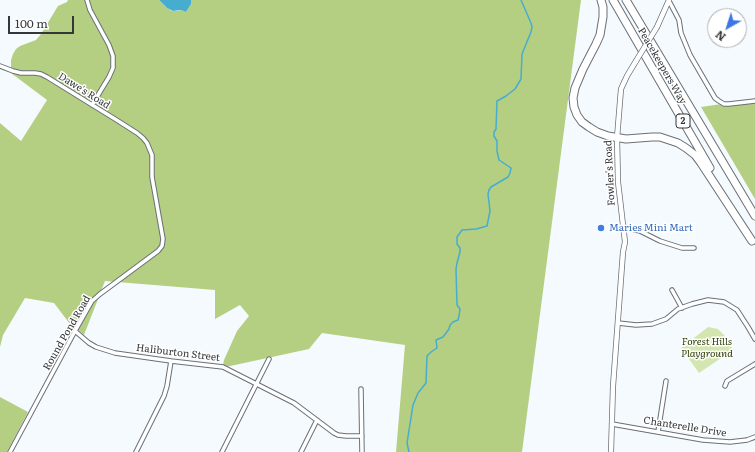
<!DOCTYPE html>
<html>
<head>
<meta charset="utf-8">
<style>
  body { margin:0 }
  #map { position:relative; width:755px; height:452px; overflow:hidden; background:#f4fafe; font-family:Literata,serif }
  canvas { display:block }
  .north { position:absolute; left:707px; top:8px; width:40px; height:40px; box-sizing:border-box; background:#fff; border:1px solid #aeafb0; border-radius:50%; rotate:219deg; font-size:11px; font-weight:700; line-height:16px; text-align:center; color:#34373a }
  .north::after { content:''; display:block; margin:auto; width:14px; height:18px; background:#3c76e5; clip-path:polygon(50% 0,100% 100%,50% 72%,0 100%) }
  .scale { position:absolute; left:8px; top:16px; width:66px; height:18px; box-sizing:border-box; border:2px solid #34373a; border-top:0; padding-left:5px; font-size:12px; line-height:14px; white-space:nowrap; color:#34373a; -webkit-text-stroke:3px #fff; paint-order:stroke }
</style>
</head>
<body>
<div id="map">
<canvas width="755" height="452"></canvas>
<div class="north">N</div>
<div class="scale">100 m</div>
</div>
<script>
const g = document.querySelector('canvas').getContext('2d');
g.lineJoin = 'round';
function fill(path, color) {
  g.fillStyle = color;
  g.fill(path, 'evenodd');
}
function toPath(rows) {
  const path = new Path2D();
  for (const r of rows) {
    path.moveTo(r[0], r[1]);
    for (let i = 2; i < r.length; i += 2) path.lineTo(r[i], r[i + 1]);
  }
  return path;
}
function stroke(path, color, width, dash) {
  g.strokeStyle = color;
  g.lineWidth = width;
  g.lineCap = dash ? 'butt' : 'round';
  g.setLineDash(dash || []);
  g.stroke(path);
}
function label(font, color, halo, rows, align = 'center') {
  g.font = font + ' Literata,serif';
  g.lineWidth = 3;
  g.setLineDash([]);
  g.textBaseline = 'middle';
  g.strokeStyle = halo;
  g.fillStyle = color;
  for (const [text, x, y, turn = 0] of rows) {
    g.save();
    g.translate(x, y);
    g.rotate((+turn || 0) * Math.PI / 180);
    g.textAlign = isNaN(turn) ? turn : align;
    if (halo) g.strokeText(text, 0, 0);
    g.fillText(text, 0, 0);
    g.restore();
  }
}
fill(toPath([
  [708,327,718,329,725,336,733,350,699,373,681,348]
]), '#d3e6b0');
fill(toPath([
  [68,0,159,0,167,8,172,11,177,11,181,10,186,12,191,4,191,0,581,0,522,452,396,452,405,345,322,333,309,349,221,368,223,365,224,360,237,331,249,316,240,305,215,319,215,290,105,281,84,335,77,329,73,328,54,303,25,298,3,335,0,347,0,123,21,141,47,100,11,73,11,60,13,54,16,49,20,46,36,40,41,34,58,6,67,2],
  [755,99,755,199,701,107],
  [0,397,28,412,7,452,0,452]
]), '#b5cf82');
fill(toPath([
  [159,0,191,0,191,4,186,12,181,10,173,11,167,8]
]), '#46adcf');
stroke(toPath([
  [409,452,407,443,413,405,418,393,426,383,427,356,431,352,437,348,436,340,443,337,449,329,450,325,453,322,458,320,459,316,460,309,457,305,456,269,457,263,460,252,460,248,457,244,457,237,462,230,476,229,487,226,490,211,488,194,489,190,491,187,508,177,510,173,511,168,499,160,497,151,497,141,494,136,494,132,496,129,497,101,506,96,515,89,521,79,522,54,531,32,532,27,531,23,521,0]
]), '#46adcf', 1.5);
const minor = toPath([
  [87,0,90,10,109,45,113,56,113,68,109,77,92,105],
  [669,1,679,20,681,33,690,55,715,98,719,101,724,104,729,104,755,101],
  [0,66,13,71,21,73,35,73,41,74,47,77,115,119,137,133,143,138,147,143,152,155,152,177,163,239,162,246,158,251,100,294,92,301,75,331,10,452],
  [624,227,640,231,660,241,682,248,694,248],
  [672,290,682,308],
  [618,323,636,325,652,324,666,319,678,309,692,304,708,300,724,302,737,310,748,327,755,339],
  [75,331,89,343,96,347,115,353,171,361,223,367,294,403,334,433,338,435,346,436,362,436],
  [725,386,727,381,755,364],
  [361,389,362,452],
  [612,424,703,440,730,442,747,440,755,437],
  [658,432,666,381],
  [136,452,164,396,167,386,171,361],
  [222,452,269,359],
  [301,452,317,420]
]);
const tertiary = toPath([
  [657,27,669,0],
  [611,452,613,386,623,252,625,242,618,182,617,138,621,89,627,76,636,61]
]);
const motorway = toPath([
  [601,0,603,7,603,17,600,35,596,44,583,69,575,88,573,98,574,107,577,115,582,122,589,127,597,132,608,136,626,139,652,137,660,137,678,143,686,148,695,155,701,163,752,241],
  [613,0,710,168],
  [626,0,755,216]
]);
stroke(minor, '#697077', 5.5);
stroke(tertiary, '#697077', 6);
stroke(motorway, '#697077', 9);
stroke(minor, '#fff', 3.5);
stroke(tertiary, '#fff', 4.5);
stroke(motorway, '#fff', 7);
const tertiaryBridge = toPath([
  [636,61,657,27]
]);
stroke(tertiaryBridge, '#697077', 6, []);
stroke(tertiaryBridge, '#fff', 4.5);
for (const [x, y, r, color] of [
  [601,228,4,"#3f7fe0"]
]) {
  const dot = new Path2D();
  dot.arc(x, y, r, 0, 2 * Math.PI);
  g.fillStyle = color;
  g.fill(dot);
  stroke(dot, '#fff', 1.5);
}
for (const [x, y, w] of [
  [683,121,14]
]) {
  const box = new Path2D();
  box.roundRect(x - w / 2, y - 7, w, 14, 3);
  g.fillStyle = '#fff';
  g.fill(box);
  stroke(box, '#34373a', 1);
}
label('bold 9px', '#34373a', null, [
  ["2",683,121]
]);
label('10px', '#34373a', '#fff', [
  ["Peacekeepers Way",662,66,60],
  ["Dawe's Road",84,91,32],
  ["Fowler's Road",610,173,-93],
  ["Round Pond Road",67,333,-60],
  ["Haliburton Street",178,353,7],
  ["Chanterelle Drive",685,427,9]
]);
label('10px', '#366cbe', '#fff', [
  ["Maries Mini Mart",609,228]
], 'left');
label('italic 10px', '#2c3b00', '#fff', [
  ["Forest Hills",707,342],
  ["Playground",707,354]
]);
</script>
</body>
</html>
